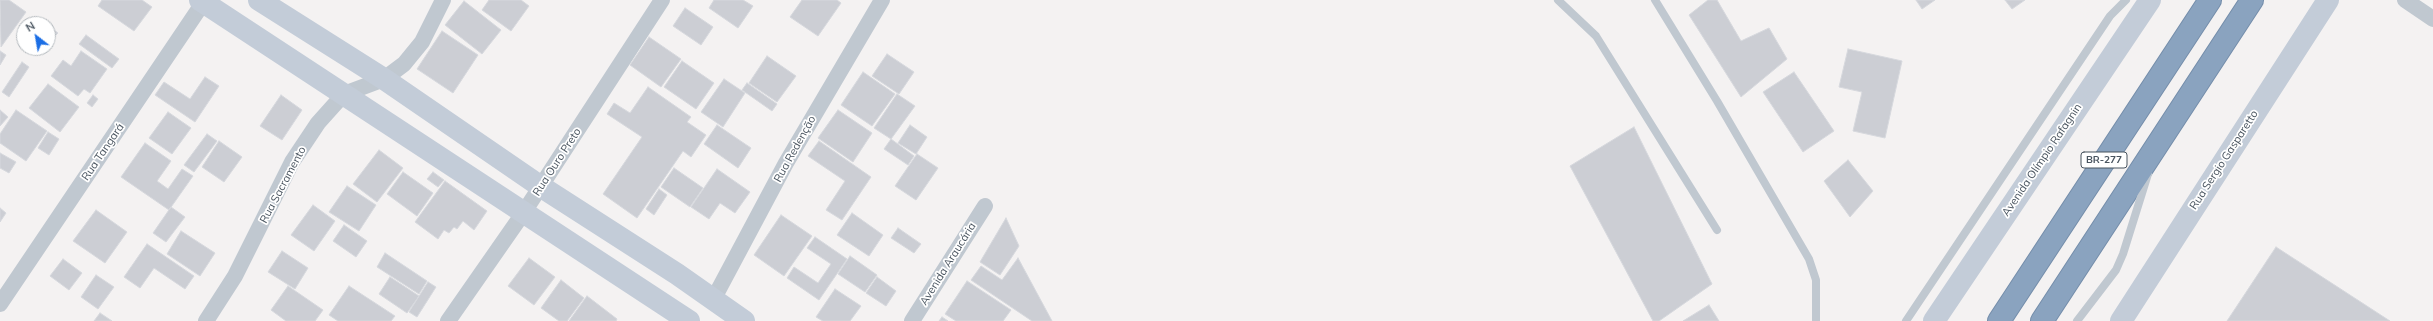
<!DOCTYPE html>
<html>
<head>
<meta charset="utf-8">
<style>
  body { margin:0 }
  #map { position:relative; width:2433px; height:321px; overflow:hidden; background:#f4f2f2; font-family:Mulish,sans-serif }
  canvas { display:block }
  .north { position:absolute; left:16px; top:16px; width:40px; height:40px; box-sizing:border-box; background:#fff; border:1px solid #b6bbbf; border-radius:50%; rotate:329deg; font-size:11px; font-weight:700; line-height:16px; text-align:center; color:#49545f }
  .north::after { content:''; display:block; margin:auto; width:14px; height:18px; background:#1b6ee5; clip-path:polygon(50% 0,100% 100%,50% 72%,0 100%) }
</style>
</head>
<body>
<div id="map">
<canvas width="2433" height="321"></canvas>
<div class="north">N</div>
</div>
<script>
const g = document.querySelector('canvas').getContext('2d');
g.lineJoin = 'round';
function fill(path, color) {
  g.fillStyle = color;
  g.fill(path, 'evenodd');
}
function toPath(rows) {
  const path = new Path2D();
  for (const r of rows) {
    path.moveTo(r[0], r[1]);
    for (let i = 2; i < r.length; i += 2) path.lineTo(r[i], r[i + 1]);
  }
  return path;
}
function stroke(path, color, width, dash) {
  g.strokeStyle = color;
  g.lineWidth = width;
  g.lineCap = dash ? 'butt' : 'round';
  g.setLineDash(dash || []);
  g.stroke(path);
}
function label(font, color, halo, rows, align = 'center') {
  g.font = font + ' Mulish,sans-serif';
  g.lineWidth = 3.5;
  g.setLineDash([]);
  g.textBaseline = 'middle';
  g.strokeStyle = halo;
  g.fillStyle = color;
  for (const [text, x, y, turn = 0] of rows) {
    g.save();
    g.translate(x, y);
    g.rotate((+turn || 0) * Math.PI / 180);
    g.textAlign = isNaN(turn) ? turn : align;
    if (halo) g.strokeText(text, 0, 0);
    g.fillText(text, 0, 0);
    g.restore();
  }
}
const building = toPath([
  [0,0,9,0,26,12,1,47,0,0],
  [102,0,142,0,152,7,134,31,98,6,102,0],
  [489,0,521,0,529,6,511,31,482,10,489,0],
  [714,0,743,0,753,6,738,28,709,8,714,0],
  [802,0,837,0,841,3,818,36,790,17,802,0],
  [1708,0,1717,0,1741,41,1769,28,1787,59,1741,97,1689,15,1708,0],
  [1916,0,1935,0,1922,9,1916,0],
  [2005,0,2025,0,2012,9,2005,0],
  [464,1,501,30,482,54,445,25,464,1],
  [685,8,713,27,701,45,673,26,685,8],
  [53,29,58,33,53,38,49,35,53,29],
  [442,31,478,55,453,93,417,69,442,31],
  [86,35,119,59,112,68,79,44,86,35],
  [649,37,681,59,661,87,630,65,649,37],
  [1848,49,1902,61,1885,138,1853,131,1862,92,1839,87,1848,49],
  [0,51,6,55,0,65,0,51],
  [81,51,107,69,90,93,84,89,78,96,51,76,63,60,71,66,81,51],
  [887,54,914,72,899,94,872,76,887,54],
  [767,56,796,76,777,102,749,83,767,56],
  [682,61,714,83,696,109,664,87,682,61],
  [22,62,29,67,9,97,2,92,22,62],
  [863,72,895,94,872,126,841,105,863,72],
  [1794,72,1834,131,1803,152,1763,92,1794,72],
  [205,77,219,86,195,122,155,95,164,82,190,99,205,77],
  [724,79,745,93,723,127,701,112,724,79],
  [747,83,777,104,772,111,742,90,747,83],
  [48,84,79,107,60,132,29,108,48,84],
  [648,87,691,117,687,122,706,135,691,157,683,151,637,218,603,194,642,137,607,114,614,103,630,113,648,87],
  [897,94,915,106,891,139,874,128,897,94],
  [93,95,98,99,92,107,87,103,93,95],
  [281,95,302,110,282,140,260,126,281,95],
  [0,110,8,117,0,126,0,110],
  [16,110,47,131,26,161,0,143,0,134,16,110],
  [838,110,872,133,853,162,818,138,838,110],
  [168,112,191,128,172,154,149,138,168,112],
  [717,125,751,148,738,168,704,144,717,125],
  [910,125,927,137,916,154,898,143,910,125],
  [1634,127,1712,284,1659,321,1653,321,1570,166,1634,127],
  [48,132,59,139,49,155,38,148,48,132],
  [207,134,217,141,194,172,184,165,207,134],
  [891,139,914,156,908,165,884,149,891,139],
  [219,141,242,157,224,182,202,167,219,141],
  [819,141,871,177,842,220,826,210,845,181,808,156,819,141],
  [145,143,171,161,157,181,168,189,182,169,193,176,169,210,121,177,145,143],
  [379,150,403,168,377,202,353,184,379,150],
  [0,153,16,162,9,173,0,168,0,153],
  [917,154,938,168,916,200,895,186,917,154],
  [1848,160,1873,191,1850,217,1824,181,1848,160],
  [674,168,703,188,690,207,661,187,674,168],
  [717,169,750,192,735,213,720,203,709,219,691,207,717,169],
  [403,172,433,193,417,216,387,194,403,172],
  [433,172,444,180,438,187,427,179,433,172],
  [445,181,487,211,474,230,463,221,457,229,454,227,449,233,444,230,438,239,415,222,445,181],
  [347,186,376,205,359,231,329,212,347,186],
  [659,189,667,195,654,215,646,209,659,189],
  [313,205,335,221,314,251,291,235,313,205],
  [171,207,185,217,166,242,153,233,171,207],
  [0,208,6,213,0,222,0,208],
  [96,210,127,232,105,263,73,241,96,210],
  [852,213,883,235,869,256,837,235,852,213],
  [781,215,812,236,784,276,754,255,781,215],
  [1006,218,1019,246,1000,275,980,262,1006,218],
  [344,225,367,241,356,257,333,241,344,225],
  [898,228,921,244,914,253,891,238,898,228],
  [181,231,215,253,200,276,167,254,181,231],
  [815,237,847,259,819,300,787,278,794,267,818,283,831,264,807,248,815,237],
  [147,244,194,276,185,289,154,268,140,288,124,277,147,244],
  [2276,247,2390,321,2227,321,2276,247],
  [282,251,308,268,295,289,268,272,282,251],
  [385,253,427,281,419,294,377,267,385,253],
  [850,256,877,275,865,292,838,274,850,256],
  [529,258,555,277,534,305,508,286,529,258],
  [1018,258,1052,321,1032,321,971,280,981,266,1002,280,1018,258],
  [63,259,82,273,69,290,50,276,63,259],
  [96,275,114,287,98,309,81,297,96,275],
  [390,277,419,296,407,313,379,294,390,277],
  [877,277,896,291,886,306,866,293,877,277],
  [561,280,584,298,567,321,559,321,541,308,561,280],
  [967,281,1011,310,1003,321,956,321,945,314,967,281],
  [428,282,436,287,417,317,409,312,428,282],
  [288,286,323,310,315,321,286,321,271,310,288,286],
  [349,286,395,316,391,321,338,321,329,315,349,286],
  [835,289,861,306,850,321,823,321,816,317,835,289],
  [587,296,617,319,616,321,569,321,587,296],
  [1709,305,1719,321,1683,321,1709,305],
  [100,313,112,321,94,321,100,313],
  [942,317,948,321,939,321,942,317]
]);
fill(building, '#ccced4');
stroke(building, '#d6d8dd', 1);
const highway = toPath([
  [1999,321,2210,0],
  [2042,321,2252,0]
]);
stroke(highway, '#758eab', 24);
stroke(toPath([
  [1558,0,1596,36,1717,230],
  [1655,0,1717,101,1809,259,1816,280,1816,321],
  [1906,321,2110,16,2126,0],
  [2077,321,2116,270,2123,254,2148,174]
]), '#c0c8d0', 8);
stroke(toPath([
  [2405,0,2433,19],
  [713,300,786,163,882,0],
  [0,304,205,0],
  [206,321,235,276,292,162,318,123,344,94,384,79,404,64,422,42,443,0],
  [448,321,524,212,662,0],
  [912,321,985,206]
]), '#c0c8d0', 16);
stroke(toPath([
  [200,0,689,321],
  [259,0,384,79,540,186,677,274,744,321],
  [1934,321,2150,0],
  [2121,321,2328,0]
]), '#c3ccd8', 22);
stroke(highway, '#8aa3bf', 22);
for (const [x, y, w] of [
  [2104,160,46]
]) {
  const box = new Path2D();
  box.roundRect(x - w / 2, y - 8, w, 16, 3);
  g.fillStyle = '#fff';
  g.fill(box);
  stroke(box, '#49545f', 1);
}
label('bold 10px', '#49545f', null, [
  ["BR-277",2104,160]
]);
label('11px', '#49545f', '#fff', [
  ["Rua Redenção",795,149,-61],
  ["Rua Tangará",103,152,-56],
  ["Avenida Olímpio Rafagnin",2042,160,-56],
  ["Rua Sergio Gasparetto",2224,160,-57],
  ["Rua Ouro Preto",557,162,-57],
  ["Rua Sacramento",283,185,-62],
  ["Avenida Araucária",948,264,-58]
]);
</script>
</body>
</html>
